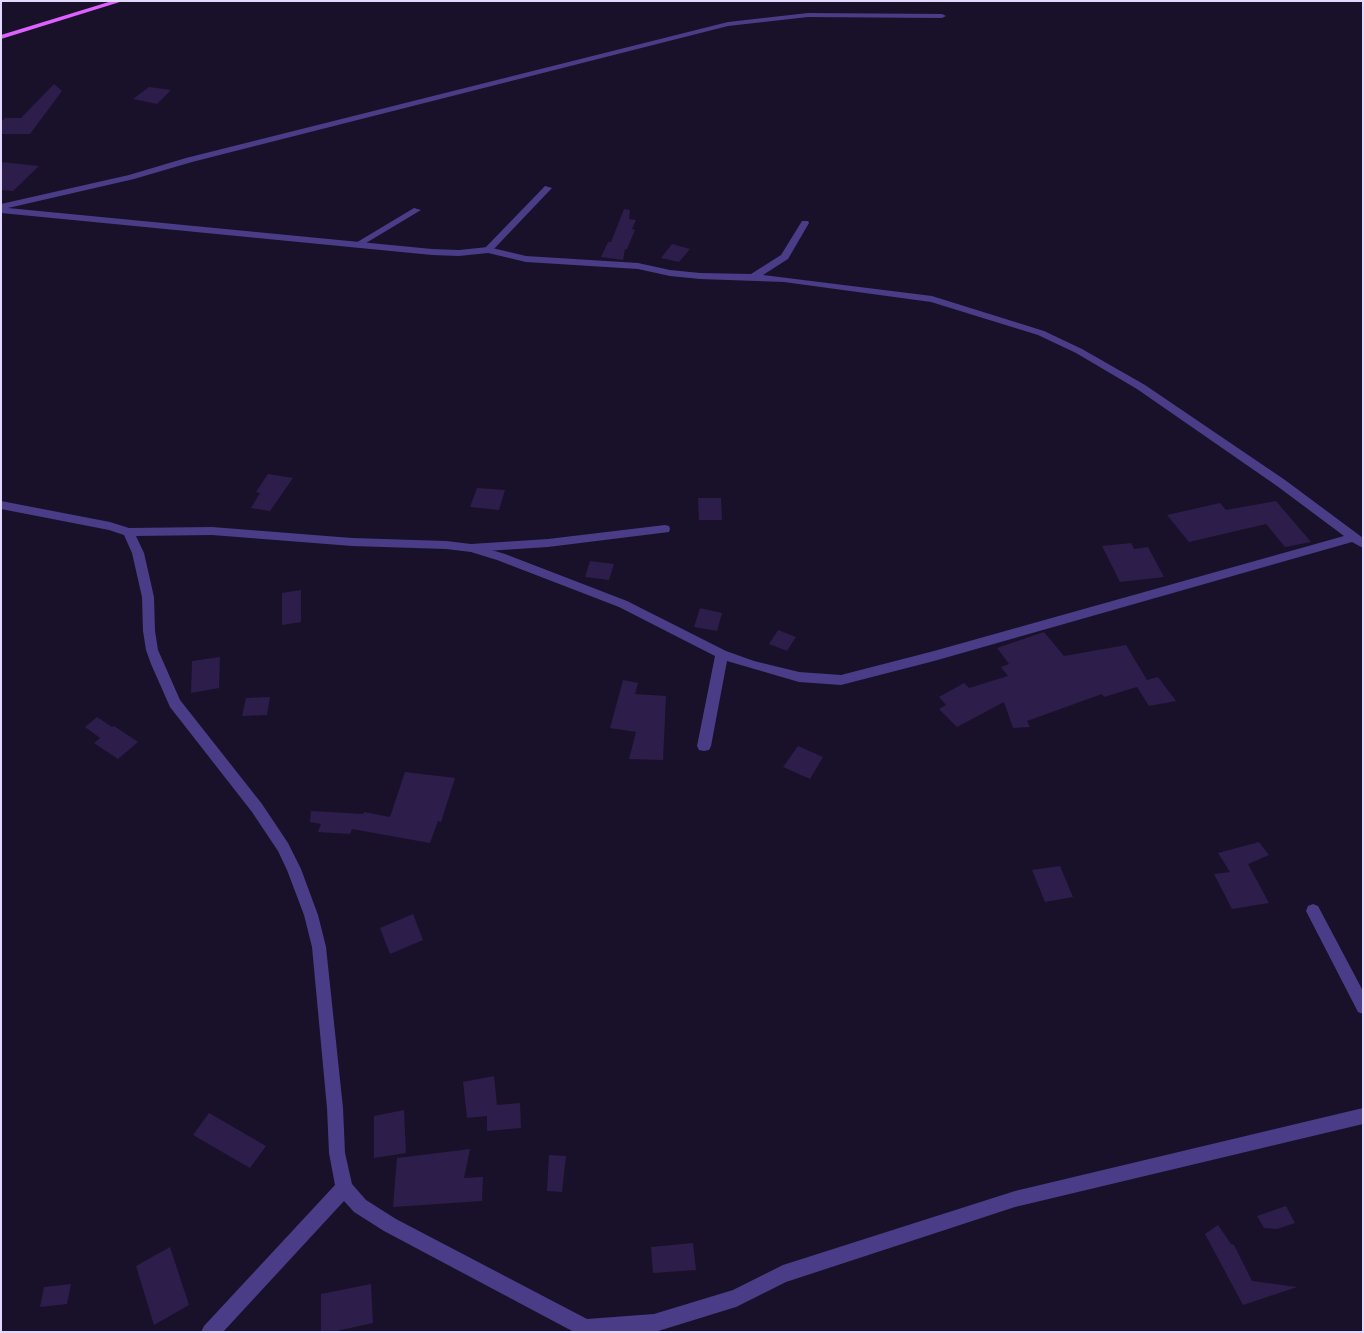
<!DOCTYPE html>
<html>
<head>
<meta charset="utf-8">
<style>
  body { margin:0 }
  #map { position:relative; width:1364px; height:1333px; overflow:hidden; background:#191129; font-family:"PT Sans",sans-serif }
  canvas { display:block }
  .frame { position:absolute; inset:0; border:2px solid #e3d9ff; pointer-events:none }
</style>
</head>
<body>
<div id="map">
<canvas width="1364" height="1333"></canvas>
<div class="frame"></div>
</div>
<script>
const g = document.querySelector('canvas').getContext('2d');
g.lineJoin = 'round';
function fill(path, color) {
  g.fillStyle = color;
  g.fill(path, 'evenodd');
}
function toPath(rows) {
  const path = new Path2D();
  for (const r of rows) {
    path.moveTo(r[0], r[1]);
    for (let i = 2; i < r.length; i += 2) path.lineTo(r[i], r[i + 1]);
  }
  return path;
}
fill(toPath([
  [54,84,62,91,30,134,1,134,1,122,5,118,21,118],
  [149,87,171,90,157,104,133,99],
  [1,162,39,166,13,191,1,190],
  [624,209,630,210,629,219,636,220,632,229,635,230,627,249,625,249,623,260,601,257,608,242,611,242],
  [672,244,690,249,679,262,661,258],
  [268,474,293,478,270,511,251,508,260,493,256,492],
  [477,488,505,490,499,510,470,507],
  [698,498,721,498,722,520,699,520],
  [1276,501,1311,542,1285,547,1266,524,1189,542,1167,515,1220,503,1226,510],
  [1131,543,1134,549,1148,547,1164,577,1120,582,1102,546],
  [590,561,614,564,609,580,585,577],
  [301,590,301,622,282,625,282,593],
  [700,608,722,613,717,631,694,627],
  [778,630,796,637,787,651,769,644],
  [1044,632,1064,656,1126,645,1147,680,1158,677,1176,701,1149,706,1137,687,1104,697,1102,694,1027,721,1030,727,1013,728,1004,702,957,727,939,709,946,705,939,697,964,683,969,688,1008,676,1001,667,1009,664,997,648],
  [220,657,219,688,191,693,192,661],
  [623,680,638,683,635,694,666,696,663,760,629,759,636,732,610,728],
  [270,697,267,715,242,716,246,698],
  [97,717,112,727,114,726,138,742,118,759,94,743,100,738,85,727],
  [798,746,823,757,810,779,783,767],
  [405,772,455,778,441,822,438,821,430,843,352,829,350,834,318,832,321,824,310,822,311,811,363,814,364,812,390,817],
  [1259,842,1269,855,1248,864,1269,903,1232,909,1214,874,1230,872,1218,853],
  [1060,866,1073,897,1045,902,1032,870],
  [413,914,423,940,390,954,380,928],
  [494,1076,497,1105,520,1103,521,1128,487,1131,487,1116,467,1118,463,1082],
  [404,1110,406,1153,374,1158,374,1116],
  [209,1113,266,1146,250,1168,193,1135],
  [470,1149,464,1178,483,1177,482,1201,393,1207,397,1158],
  [549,1155,566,1156,562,1192,547,1191],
  [1286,1206,1295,1223,1277,1229,1264,1228,1257,1216],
  [1218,1225,1231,1244,1234,1245,1252,1281,1297,1287,1243,1305,1205,1234],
  [693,1243,696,1270,653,1273,651,1247],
  [170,1247,189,1305,154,1325,136,1266],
  [71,1284,67,1304,40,1307,44,1287],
  [371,1284,373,1323,332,1332,321,1332,321,1294]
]), '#2d1d4a');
fill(toPath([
  [545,186,552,188,491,252,485,252,485,248,545,186],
  [414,208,421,210,361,246,354,244,414,208],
  [665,525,669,526,670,529,669,532,548,547,471,552,466,548,471,544,548,539,665,525]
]), '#4b3c88');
fill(toPath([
  [808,13,942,14,946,16,942,18,808,17,728,26,192,162,134,179,8,208,432,249,459,250,488,247,526,256,638,263,670,270,700,273,751,274,781,255,802,221,808,221,809,223,788,259,763,275,932,296,1044,331,1082,349,1145,385,1285,480,1363,538,1363,548,1352,542,934,661,841,685,799,682,727,661,711,746,709,750,704,751,699,750,697,746,715,656,619,607,497,560,471,552,446,549,352,546,212,535,136,536,144,553,154,597,155,631,158,650,180,700,262,804,288,843,301,869,318,915,326,947,343,1108,345,1153,352,1184,366,1200,396,1219,587,1319,654,1314,733,1290,783,1265,1015,1191,1363,1108,1363,1124,1015,1207,786,1282,736,1307,655,1332,574,1332,384,1231,354,1212,344,1201,223,1332,201,1332,204,1326,335,1185,329,1153,327,1108,312,947,304,915,287,870,278,851,252,812,170,707,151,664,146,650,143,631,142,597,132,553,124,535,109,530,1,509,1,501,110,522,129,528,212,527,352,538,446,541,471,544,505,554,627,601,726,651,754,661,799,672,841,675,934,651,1344,536,1277,486,1137,389,1076,353,1038,335,931,302,784,282,700,279,670,276,638,269,526,262,488,253,459,256,432,255,1,213,1,204,129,175,186,158,728,22,808,13],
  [1313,904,1318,906,1363,991,1363,1014,1358,1012,1306,911,1308,906,1313,904]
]), '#4b3c88');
fill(toPath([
  [112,1,123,1,1,39,1,35,112,1]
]), '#dc61fe');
</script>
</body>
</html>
